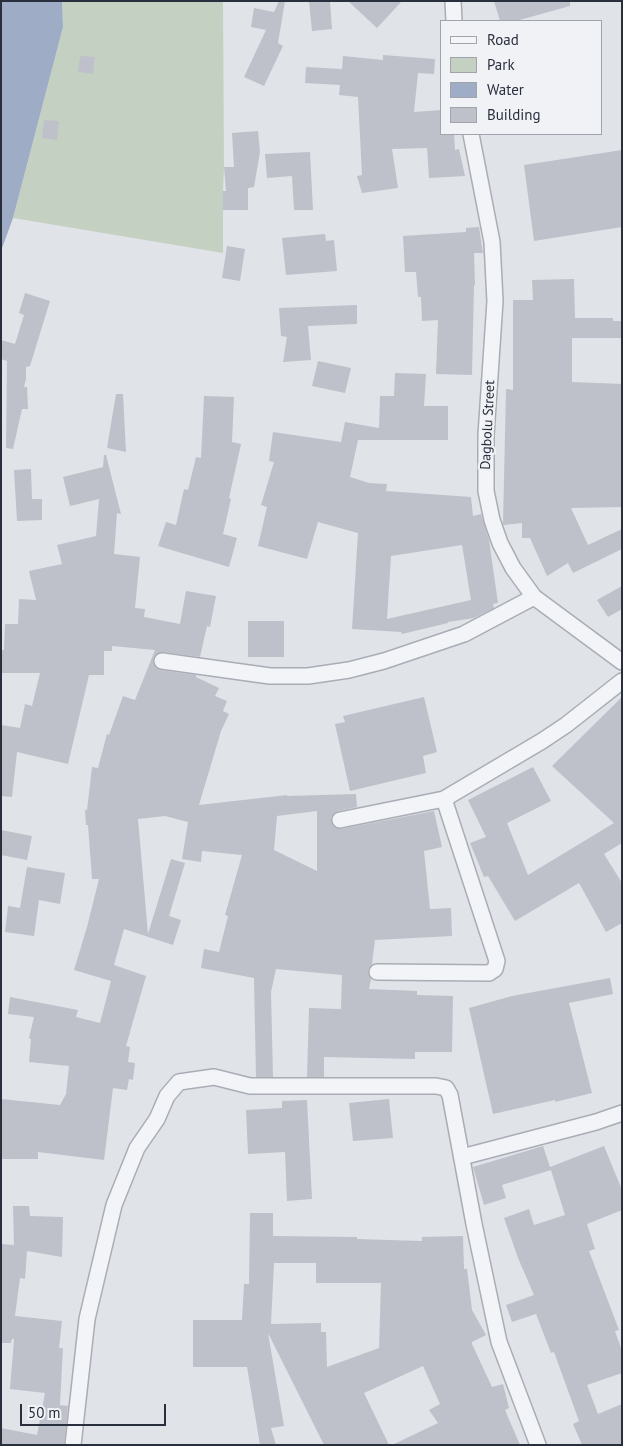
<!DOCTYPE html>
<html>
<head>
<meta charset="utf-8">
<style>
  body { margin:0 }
  #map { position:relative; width:623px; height:1446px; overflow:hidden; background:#e0e3e8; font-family:"PT Sans",sans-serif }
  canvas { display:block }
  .frame { position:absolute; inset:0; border:2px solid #2a2f3e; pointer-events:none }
  .legend { position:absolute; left:440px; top:20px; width:162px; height:115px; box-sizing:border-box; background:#f0f2f6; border:1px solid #a1a4ac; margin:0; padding:6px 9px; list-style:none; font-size:15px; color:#2a2f3e }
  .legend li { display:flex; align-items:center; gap:10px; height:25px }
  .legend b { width:25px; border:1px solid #a1a4ac }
  .scale { position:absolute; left:20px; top:1404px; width:146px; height:22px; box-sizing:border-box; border:2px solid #2a2f3e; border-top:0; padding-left:6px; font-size:15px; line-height:18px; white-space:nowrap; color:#2a2f3e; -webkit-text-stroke:4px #f0f2f6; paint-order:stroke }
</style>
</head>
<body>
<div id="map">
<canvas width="623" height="1446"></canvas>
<div class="frame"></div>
<ul class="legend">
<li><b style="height:6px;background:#f3f4f7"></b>Road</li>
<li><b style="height:14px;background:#c4d1c2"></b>Park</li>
<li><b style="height:14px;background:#9eadc5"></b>Water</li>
<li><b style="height:14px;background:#bec1ca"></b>Building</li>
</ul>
<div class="scale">50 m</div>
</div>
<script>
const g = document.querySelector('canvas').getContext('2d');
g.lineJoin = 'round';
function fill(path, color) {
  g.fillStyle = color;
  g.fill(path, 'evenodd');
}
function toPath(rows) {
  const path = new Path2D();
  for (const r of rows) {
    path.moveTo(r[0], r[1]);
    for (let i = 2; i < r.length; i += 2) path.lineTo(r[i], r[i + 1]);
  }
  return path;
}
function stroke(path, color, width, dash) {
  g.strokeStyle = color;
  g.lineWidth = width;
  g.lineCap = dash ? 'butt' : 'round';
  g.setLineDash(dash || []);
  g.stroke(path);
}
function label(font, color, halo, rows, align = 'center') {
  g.font = font + ' "PT Sans",sans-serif';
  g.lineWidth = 4.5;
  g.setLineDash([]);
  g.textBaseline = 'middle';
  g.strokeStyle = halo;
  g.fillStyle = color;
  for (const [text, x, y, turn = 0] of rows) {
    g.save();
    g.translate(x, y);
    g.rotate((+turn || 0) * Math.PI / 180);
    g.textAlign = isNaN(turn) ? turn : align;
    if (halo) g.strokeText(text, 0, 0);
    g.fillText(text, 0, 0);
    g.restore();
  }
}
fill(toPath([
  [62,1,223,1,224,167,223,191,223,253,13,218,63,27]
]), '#c4d1c2');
fill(toPath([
  [1,1,62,1,63,27,13,218,1,251]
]), '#9eadc5');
fill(toPath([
  [279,1,285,1,278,43,283,46,264,86,244,77,266,30,251,27,254,8,274,12],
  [309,1,330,1,332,29,312,31],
  [348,1,402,1,377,28],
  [494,1,570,1,570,6,516,21,500,21],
  [383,55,435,59,434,74,418,73,414,112,442,110,442,134,454,134,455,150,459,149,465,176,429,178,427,148,392,149,398,188,362,193,357,176,362,175,358,97,339,95,340,85,305,83,306,67,342,69,343,56,383,60],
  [80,56,95,57,93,74,78,72],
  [44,120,59,121,57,140,42,138],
  [258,131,260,152,254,187,248,188,248,210,223,210,223,191,226,191,224,167,234,167,232,133],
  [622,150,622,227,534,241,524,165],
  [310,152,313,210,294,210,292,176,267,178,265,154],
  [479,227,483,253,474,253,475,285,474,285,472,375,436,374,438,320,422,321,421,297,418,297,416,272,405,272,403,236,466,232,466,228],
  [325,234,326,241,334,240,337,271,286,275,282,238],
  [227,246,245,249,240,281,222,278],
  [574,279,575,318,613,318,613,321,622,321,622,338,572,338,572,382,622,384,622,507,571,508,588,545,622,529,622,549,573,573,568,563,547,576,530,538,522,538,522,523,504,525,503,524,506,389,513,390,513,300,533,300,532,280],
  [25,293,50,301,30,366,26,367,26,379,24,387,27,387,28,409,22,409,13,449,6,448,7,361,1,359,1,340,15,344,24,315,19,313],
  [357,305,357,324,308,326,311,360,283,362,287,337,281,336,279,308],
  [318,361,351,368,345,393,312,386],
  [395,373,426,374,424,406,448,406,448,440,358,440,350,477,369,483,387,484,386,491,471,497,473,516,481,514,489,540,498,603,493,604,494,608,474,618,448,622,448,623,402,634,401,632,352,629,358,533,318,522,307,559,258,546,267,507,261,505,274,462,269,461,273,432,341,442,345,422,379,428,380,396,394,396],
  [462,545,471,600,387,619,391,556],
  [116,394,123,394,126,452,107,448],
  [204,396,234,397,232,442,241,444,229,498,231,499,223,534,237,538,229,567,158,546,166,522,176,525,184,489,188,490,196,457,201,458],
  [104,455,106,455,121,514,117,513,114,554,140,557,135,608,145,609,144,617,180,624,186,591,216,596,210,627,207,626,200,657,163,652,155,655,153,660,154,665,160,670,196,675,196,677,219,688,215,696,227,701,223,711,229,714,221,731,199,805,287,795,287,796,356,794,357,807,338,811,331,817,333,826,341,829,434,811,442,847,424,851,430,909,451,908,452,936,375,940,372,964,369,968,368,972,371,979,369,989,417,991,417,995,453,996,452,1052,415,1052,415,1059,324,1057,324,1077,307,1077,309,1008,341,1009,342,975,276,969,271,992,273,1077,256,1077,254,978,201,968,204,949,219,952,228,916,225,915,242,855,202,851,201,862,182,859,188,822,165,816,138,819,148,934,171,859,185,863,169,916,181,920,173,945,124,929,114,965,146,976,126,1046,130,1047,128,1062,135,1063,133,1080,129,1079,127,1090,113,1088,104,1160,38,1152,38,1159,1,1159,1,1099,60,1105,66,1094,69,1066,29,1062,31,1039,29,1038,34,1017,8,1014,10,997,78,1010,76,1017,100,1023,111,981,74,970,87,927,99,879,92,879,88,825,86,825,85,810,87,810,92,767,98,768,107,734,109,735,123,696,135,700,155,650,112,646,112,651,104,651,104,675,89,675,68,764,17,752,12,797,1,796,1,725,20,728,25,704,32,706,40,673,1,673,1,650,4,650,5,624,18,624,19,599,36,600,29,571,62,564,57,545,96,536,99,499,70,506,63,477,103,467],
  [317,811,317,871,274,850,277,816],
  [31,469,32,499,42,499,42,520,17,521,14,470],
  [622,586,622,609,608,617,597,600],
  [248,621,284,621,284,657,248,657],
  [424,697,437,752,423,756,426,773,350,791,335,724,345,722,343,716],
  [622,697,622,843,604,854,622,883,622,923,606,932,579,883,515,921,488,876,484,877,470,843,486,837,468,800,533,767,551,801,507,823,528,875,614,823,552,766],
  [1,830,32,836,27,860,1,855],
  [27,867,65,873,60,904,39,900,34,936,5,932,8,906,20,908],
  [610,978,613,994,569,1003,592,1093,555,1102,555,1100,493,1114,469,1008,512,996],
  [389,1099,393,1138,353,1141,349,1103],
  [307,1100,312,1199,287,1201,285,1152,248,1154,246,1110,282,1108,282,1101],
  [543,1146,551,1170,502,1185,506,1198,484,1205,473,1167],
  [604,1146,622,1190,622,1210,587,1224,595,1249,589,1251,619,1330,615,1331,622,1351,622,1373,587,1385,598,1414,622,1404,622,1445,582,1445,573,1424,579,1421,554,1352,551,1353,536,1314,512,1322,506,1305,534,1295,518,1258,504,1218,529,1209,534,1225,565,1215,550,1167],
  [13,1206,29,1206,30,1216,63,1217,62,1257,27,1251,25,1279,20,1278,15,1316,62,1321,59,1348,63,1348,60,1405,68,1406,64,1445,1,1445,1,1428,37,1435,45,1393,10,1389,14,1339,12,1339,11,1343,1,1343,1,1244,14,1245],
  [250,1213,273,1213,273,1236,357,1237,357,1239,422,1241,422,1237,463,1236,464,1269,467,1269,472,1310,486,1335,472,1342,472,1344,492,1387,503,1384,509,1408,505,1410,520,1445,392,1445,438,1423,429,1410,440,1404,423,1366,364,1393,389,1445,324,1445,268,1333,284,1426,271,1428,276,1445,260,1445,247,1367,193,1367,193,1320,242,1320,244,1284,249,1284],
  [274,1263,316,1263,316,1283,381,1283,379,1348,327,1367,326,1332,321,1332,321,1323,271,1324]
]), '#bec1ca');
const minor = toPath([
  [453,1,454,21],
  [471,134,492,242,495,301,486,435,486,491,492,520,500,543,513,568,534,597,622,662],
  [162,661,270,676,308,676,349,670,384,661,464,634,534,597],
  [340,820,444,799,542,741,566,725,622,681],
  [377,972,489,973,495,969,497,961,444,799],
  [462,1157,596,1122,622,1113],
  [73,1445,87,1319,114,1205,137,1148,157,1119,167,1096,179,1082,214,1077,250,1086,436,1086,446,1088,450,1095,474,1224,499,1342,538,1445]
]);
stroke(minor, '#a9adb5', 18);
stroke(minor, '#f3f4f7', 15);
label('14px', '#2a2f3e', '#f0f2f6', [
  ["Dagbolu Street",488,425,-87]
]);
</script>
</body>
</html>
